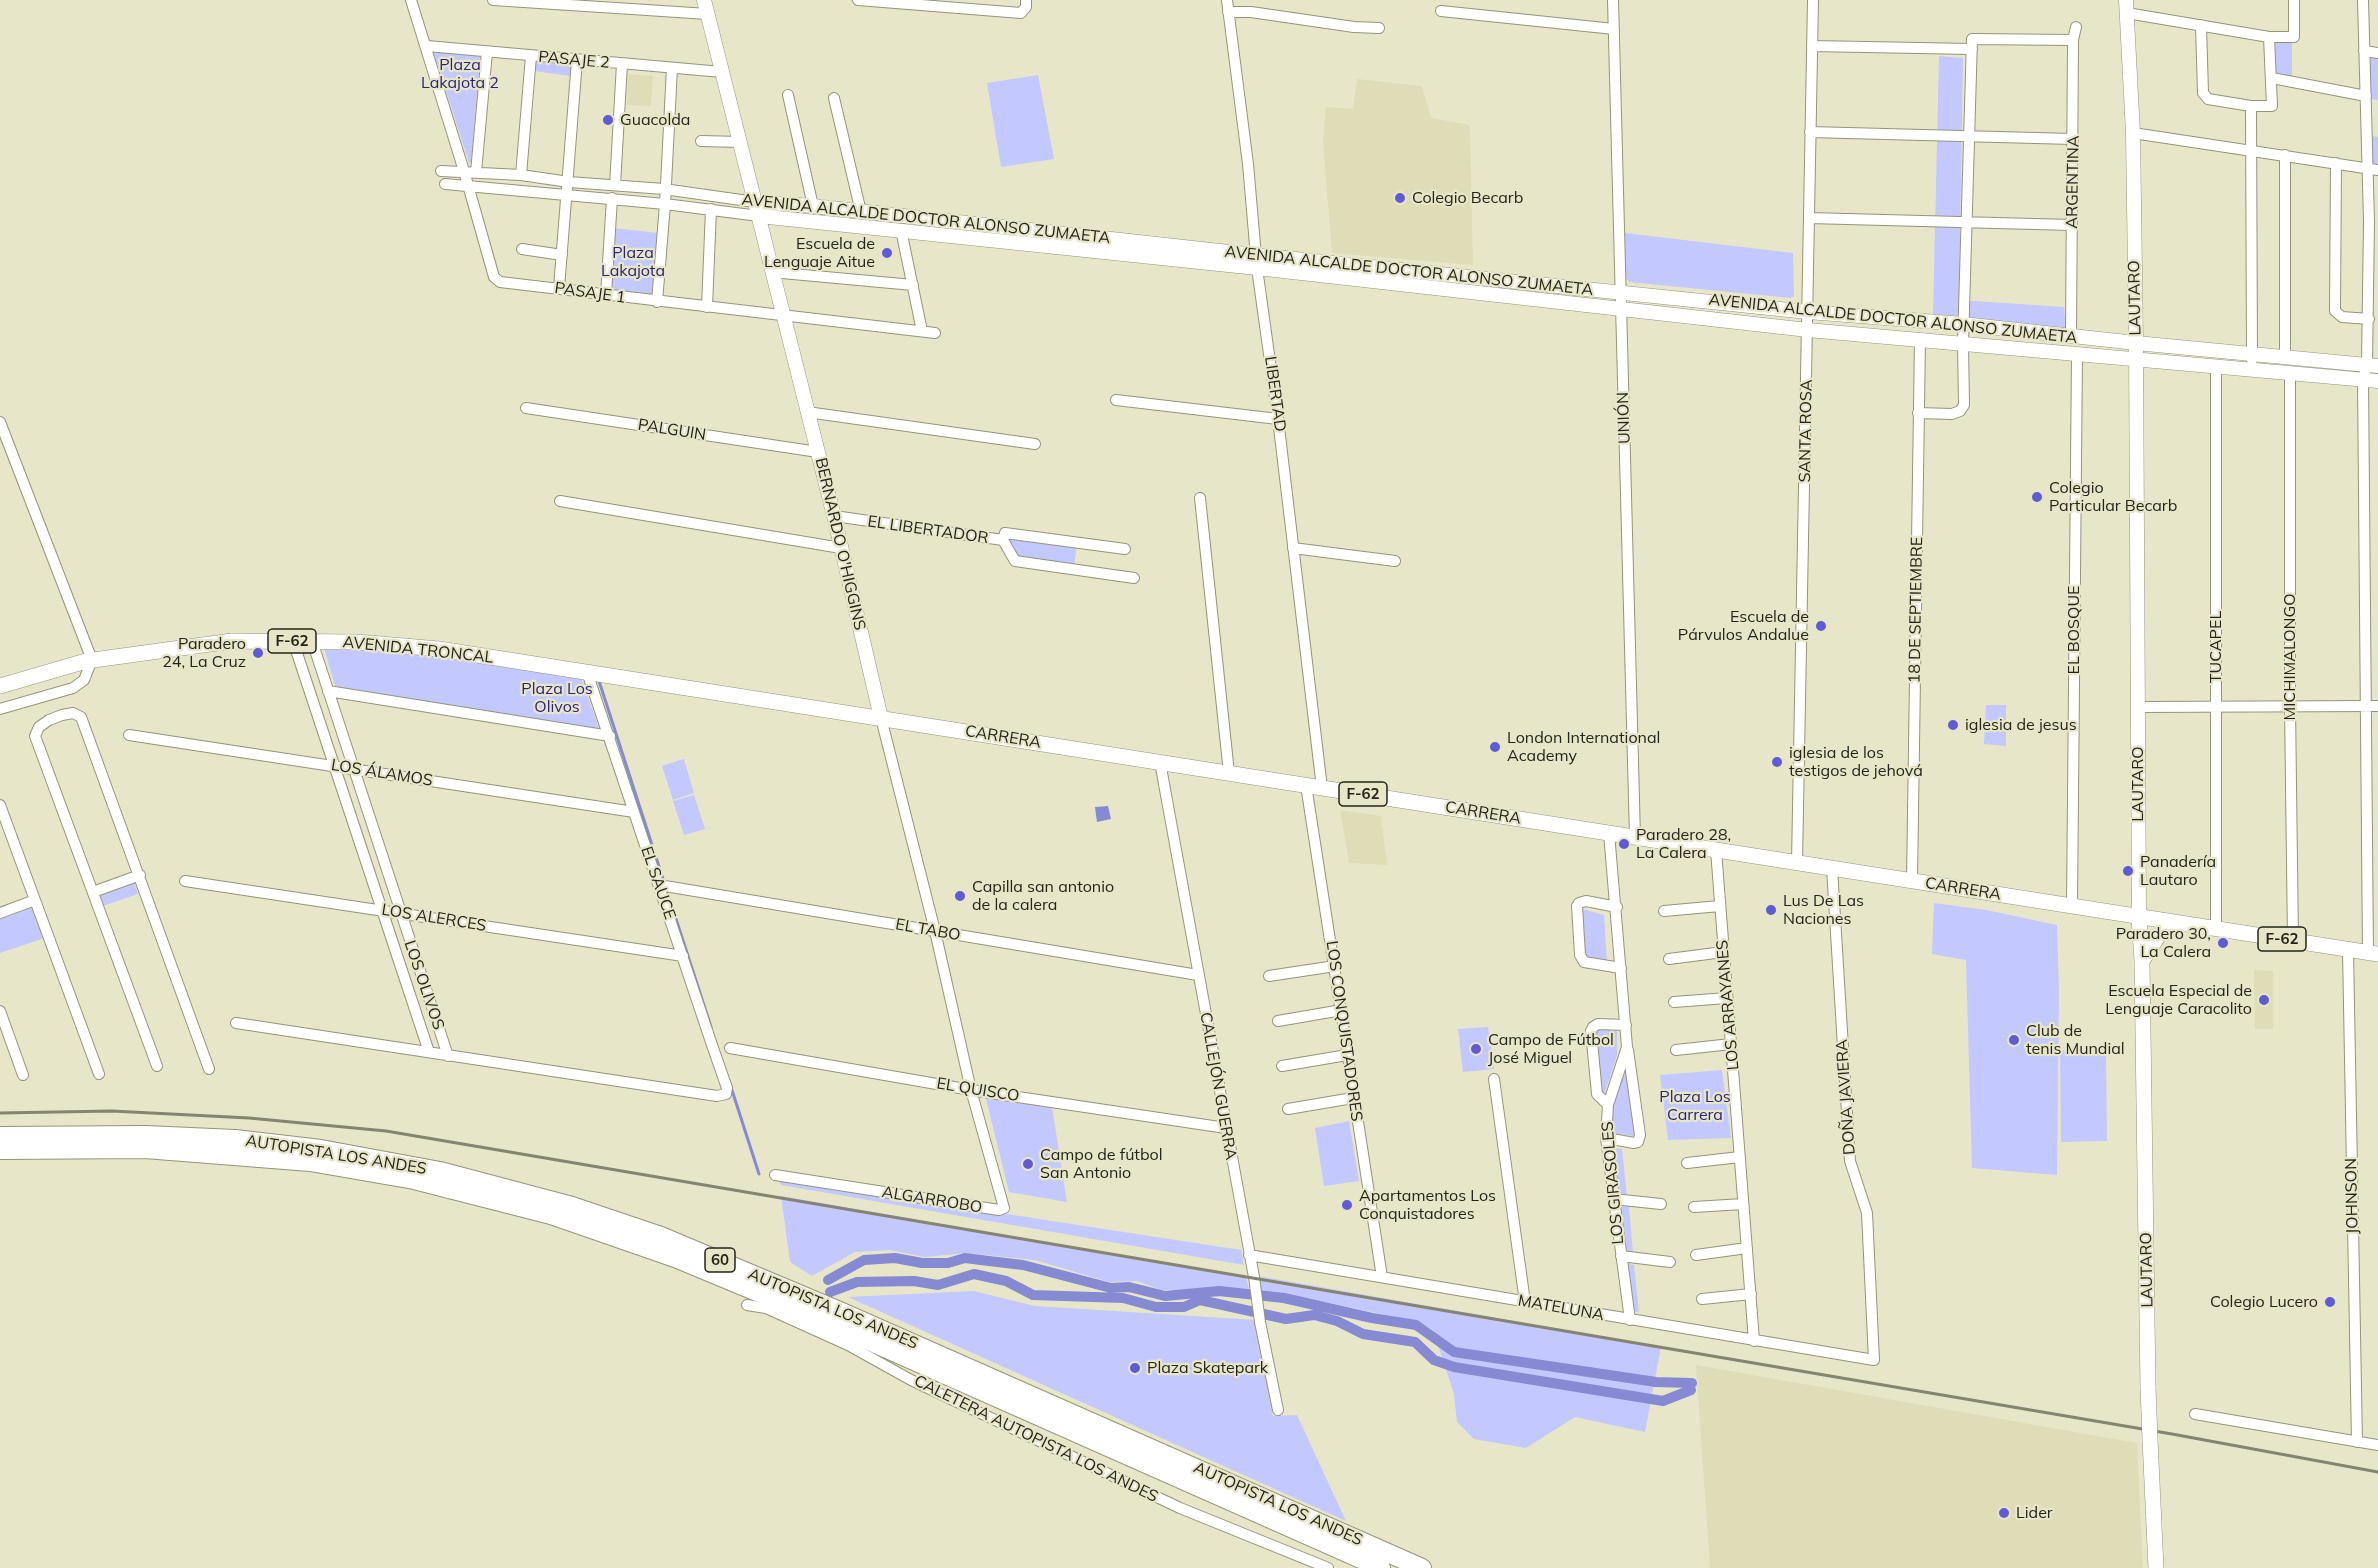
<!DOCTYPE html>
<html>
<head>
<meta charset="utf-8">
<style>
  body { margin:0 }
  canvas { display:block; background:#e7e6c9 }
</style>
</head>
<body>
<canvas width="2378" height="1568"></canvas>
<script>
const g = document.querySelector('canvas').getContext('2d');
g.lineJoin = 'round';
function fill(path, color) {
  g.fillStyle = color;
  g.fill(path, 'evenodd');
}
function toPath(rows) {
  const path = new Path2D();
  for (const r of rows) {
    path.moveTo(r[0], r[1]);
    for (let i = 2; i < r.length; i += 2) path.lineTo(r[i], r[i + 1]);
  }
  return path;
}
function stroke(path, color, width, dash) {
  g.strokeStyle = color;
  g.lineWidth = width;
  g.lineCap = dash ? 'butt' : 'round';
  g.setLineDash(dash || []);
  g.stroke(path);
}
function label(font, color, halo, rows, align = 'center') {
  g.font = font + ' Mulish,sans-serif';
  g.lineWidth = 4.5;
  g.setLineDash([]);
  g.textBaseline = 'middle';
  g.strokeStyle = halo;
  g.fillStyle = color;
  for (const [text, x, y, turn = 0] of rows) {
    g.save();
    g.translate(x, y);
    g.rotate((+turn || 0) * Math.PI / 180);
    g.textAlign = isNaN(turn) ? turn : align;
    if (halo) g.strokeText(text, 0, 0);
    g.fillText(text, 0, 0);
    g.restore();
  }
}
fill(toPath([
  [628,74,653,76,651,106,627,105],
  [1357,79,1422,86,1431,118,1470,125,1473,265,1332,253,1323,142,1326,107,1353,109],
  [1340,810,1381,816,1387,865,1349,863],
  [2254,970,2273,971,2273,1029,2255,1029],
  [1696,1365,2137,1443,2143,1568,1710,1568]
]), '#deddb8');
fill(toPath([
  [2271,38,2292,40,2292,79,2274,74],
  [433,51,479,55,480,57,471,163,469,162],
  [2366,54,2378,56,2378,100,2366,98],
  [1939,56,1963,58,1959,300,2064,307,2066,328,1933,314],
  [535,58,571,61,570,76,534,71],
  [1038,75,1054,159,1001,167,987,83],
  [2372,136,2378,137,2378,172,2372,171],
  [613,228,658,233,652,298,608,292],
  [1625,233,1793,253,1794,296,1791,298,1629,282,1625,277],
  [1007,536,1077,545,1074,566,1016,559,1006,542],
  [324,648,448,656,580,675,600,731,336,689],
  [1986,705,2006,705,2006,746,1984,744],
  [684,759,694,793,673,800,662,766],
  [694,795,705,829,684,835,673,801],
  [134,883,138,894,103,906,99,895],
  [35,900,48,937,0,953,0,913],
  [1934,903,1986,910,2057,925,2059,989,2057,1175,1972,1168,1966,960,1932,954],
  [1582,909,1604,915,1607,962,1584,959],
  [1488,1027,1494,1069,1463,1072,1458,1029],
  [1595,1029,1617,1030,1617,1056,1604,1095,1600,1095],
  [2106,1049,2107,1141,2061,1142,2060,1050],
  [1626,1064,1634,1136,1611,1133,1611,1105],
  [1722,1070,1731,1138,1668,1140,1660,1075],
  [985,1095,1052,1107,1067,1202,1009,1192],
  [1349,1121,1359,1181,1324,1186,1315,1128],
  [1610,1147,1622,1149,1627,1197,1616,1196],
  [779,1179,1241,1250,1244,1265,781,1185],
  [781,1196,1246,1277,1249,1289,1161,1290,1137,1281,1109,1282,1035,1260,967,1253,925,1257,890,1250,855,1252,812,1276,790,1262],
  [1618,1206,1629,1207,1633,1253,1623,1251],
  [1624,1263,1634,1265,1639,1312,1630,1311],
  [1258,1276,1661,1347,1645,1432,1575,1417,1526,1448,1474,1439,1457,1422,1454,1394,1433,1330,1419,1322,1286,1294,1261,1291],
  [974,1291,1035,1306,1256,1320,1273,1416,1297,1415,1346,1521,848,1297]
]), '#c3c8fe');
fill(toPath([
  [1108,806,1111,819,1097,822,1095,807]
]), '#868ad3');
stroke(toPath([
  [599,681,664,882],
  [666,888,711,1027],
  [731,1087,759,1174]
]), '#868ad3', 3);
stroke(toPath([
  [828,1280,864,1260,895,1258,922,1263,948,1263,965,1258,989,1261,1023,1265,1111,1288,1129,1287,1165,1296,1219,1291,1284,1298,1372,1318,1416,1325,1454,1352,1656,1382,1692,1383],
  [830,1292,857,1282,914,1281,938,1285,974,1274,1006,1281,1033,1295,1123,1298,1156,1307,1184,1307,1200,1300,1286,1319,1314,1315,1337,1321,1363,1334,1415,1342,1434,1360,1454,1367,1663,1401,1691,1390]
]), '#868ad3', 10);
const street = toPath([
  [411,0,464,171,494,277,500,282,935,333],
  [493,0,708,14],
  [858,0,1021,13,1026,7,1026,0],
  [1227,0,1248,164,1257,268,1278,419,1322,788],
  [1613,0,1635,837],
  [2363,0,2369,221,2367,365,2363,379,2368,953],
  [1441,11,1614,29],
  [1228,12,1251,12,1354,27,1379,28],
  [2127,13,2269,37,2294,37,2294,0],
  [2201,25,2203,93,2208,99,2251,106,2272,106,2269,37],
  [427,46,722,72],
  [1812,46,1972,49],
  [2364,51,2378,53],
  [2272,78,2366,96],
  [788,95,813,206],
  [834,98,861,212],
  [2251,106,2252,360],
  [1810,132,2073,139],
  [2133,133,2378,170],
  [701,141,740,142],
  [2285,155,2285,357],
  [2336,163,2335,311,2342,317,2369,319],
  [441,171,521,175,569,182,664,189,755,202],
  [476,172,487,52],
  [521,175,531,56],
  [445,184,665,204,759,216],
  [615,185,622,64],
  [1809,218,2072,225],
  [901,230,922,331],
  [522,249,562,255],
  [771,272,913,285],
  [559,288,577,60],
  [606,295,612,198],
  [657,302,665,204,672,68],
  [707,307,711,209],
  [2071,336,2073,40,2076,27],
  [2216,366,2216,929],
  [2290,372,2290,706,2293,941],
  [1116,400,1278,419],
  [526,408,818,452],
  [807,412,1035,444],
  [1918,413,1952,414,1960,411,1964,405,1963,343,1972,39,2073,40],
  [0,422,92,660,84,680,73,688,0,709],
  [1200,498,1229,773],
  [560,501,841,548],
  [834,516,1003,540,1005,533,1125,549],
  [1003,540,1015,561,1134,578],
  [1293,548,1395,561],
  [293,641,429,1052],
  [312,641,448,1056],
  [328,691,610,736],
  [2137,707,2378,706],
  [129,735,634,812],
  [1160,762,1254,1277,1260,1322,1278,1410],
  [1306,785,1382,1277],
  [0,805,99,1074],
  [1609,833,1627,1047,1608,1105,1606,1138,1630,1320],
  [1716,850,1754,1341],
  [1797,863,1813,0],
  [185,881,683,956],
  [1912,881,1920,339],
  [659,885,1198,975],
  [93,892,140,875],
  [2072,906,2077,353],
  [1617,907,1586,901,1579,903,1577,906,1580,955,1584,962,1621,968],
  [1664,911,1720,906],
  [0,913,35,900],
  [2348,950,2357,1442],
  [1669,959,1723,952],
  [1269,976,1335,966],
  [1674,1002,1727,998],
  [0,1011,23,1075],
  [1278,1021,1342,1010],
  [236,1023,717,1096,726,1094,727,1088,712,1045,587,672],
  [730,1048,971,1090,1226,1128],
  [1676,1050,1731,1044],
  [157,1066,35,736,39,727,49,720,62,715,73,713,81,717,209,1069],
  [1282,1066,1347,1055],
  [1494,1079,1525,1302],
  [1608,1105,1597,1094,1591,1031,1593,1027,1598,1024,1626,1025],
  [1288,1109,1353,1098],
  [1606,1138,1634,1143,1638,1142,1640,1135,1628,1050],
  [1687,1163,1740,1157],
  [775,1175,999,1210,1004,1208,971,1090,935,931,881,718],
  [1613,1199,1661,1204],
  [1694,1207,1743,1204],
  [1249,1255,1874,1360,1867,1213,1850,1161,1832,868],
  [1696,1255,1747,1248],
  [1621,1256,1670,1262],
  [1702,1299,1751,1294],
  [747,1305,766,1308,848,1345,911,1380,1180,1508,1328,1568],
  [2195,1414,2378,1445]
]);
const secondary = toPath([
  [704,0,834,516,881,718],
  [2126,0,2133,133,2136,343,2139,917],
  [755,202,813,206,1256,255,1808,312,1963,324,2136,343,2378,366],
  [759,216,1257,268,1808,330,2378,381]
]);
const primary = toPath([
  [0,686,86,661,232,641,357,642,439,649,2378,954],
  [2139,917,2142,961,2148,1388],
  [2142,961,2159,935,2179,923],
  [2150,1439,2156,1568]
]);
const highway = toPath([
  [0,1136,146,1135,235,1139,321,1149,440,1171,572,1206,661,1236,842,1312,1422,1568],
  [0,1150,145,1149,310,1162,414,1180,551,1215,675,1258,781,1302,1381,1568]
]);
stroke(street, '#959479', 12);
stroke(secondary, '#959479', 15);
stroke(primary, '#959479', 16);
stroke(highway, '#959479', 20);
stroke(street, '#fff', 10);
stroke(secondary, '#fff', 14);
stroke(primary, '#fff', 15);
stroke(highway, '#fff', 18);
stroke(toPath([
  [0,1113,112,1111,249,1118,386,1131,2172,1434,2378,1472]
]), '#858471', 3);
const primaryBridge = toPath([
  [2148,1388,2150,1439]
]);
stroke(primaryBridge, '#959479', 16, []);
stroke(primaryBridge, '#fff', 15);
for (const [x, y, r, color] of [
  [608,120,6,"#605bd4"],
  [1400,198,6,"#605bd4"],
  [887,253,6,"#605bd4"],
  [2037,497,6,"#605bd4"],
  [1821,626,6,"#605bd4"],
  [258,653,6,"#605bd4"],
  [1953,725,6,"#605bd4"],
  [1495,747,6,"#605bd4"],
  [1777,762,6,"#605bd4"],
  [1624,844,6,"#605bd4"],
  [2128,871,6,"#605bd4"],
  [960,896,6,"#605bd4"],
  [1771,910,6,"#605bd4"],
  [2223,943,6,"#605bd4"],
  [2264,1000,6,"#605bd4"],
  [2014,1040,6,"#605bd4"],
  [1476,1049,6,"#605bd4"],
  [1028,1164,6,"#605bd4"],
  [1347,1205,6,"#605bd4"],
  [2330,1302,6,"#605bd4"],
  [1135,1368,6,"#605bd4"],
  [2004,1513,6,"#605bd4"]
]) {
  const dot = new Path2D();
  dot.arc(x, y, r, 0, 2 * Math.PI);
  g.fillStyle = color;
  g.fill(dot);
  stroke(dot, '#e7e6c9', 2);
}
for (const [x, y, w] of [
  [292,641,48],
  [1363,794,48],
  [2282,939,48],
  [720,1260,30]
]) {
  const box = new Path2D();
  box.roundRect(x - w / 2, y - 12, w, 24, 4.5);
  g.fillStyle = '#e7e6c9';
  g.fill(box);
  stroke(box, '#25241a', 1.5);
}
label('bold 15px', '#25241a', null, [
  ["F-62",292,641],
  ["F-62",1363,794],
  ["F-62",2282,939],
  ["60",720,1260]
]);
label('16px', '#25241a', '#e7e6c9', [
  ["PASAJE 2",574,60,5],
  ["ARGENTINA",2073,182,-89],
  ["AVENIDA ALCALDE DOCTOR ALONSO ZUMAETA",926,219,6],
  ["AVENIDA ALCALDE DOCTOR ALONSO ZUMAETA",1409,271,6],
  ["PASAJE 1",590,293,8],
  ["LAUTARO",2135,298,-91],
  ["AVENIDA ALCALDE DOCTOR ALONSO ZUMAETA",1893,319,6],
  ["LIBERTAD",1275,394,82],
  ["UNIÓN",1624,418,-92],
  ["PALGUIN",672,430,9],
  ["SANTA ROSA",1806,431,-89],
  ["EL LIBERTADOR",928,530,8],
  ["BERNARDO O'HIGGINS",840,544,77],
  ["18 DE SEPTIEMBRE",1916,610,-89],
  ["EL BOSQUE",2074,630,-90],
  ["TUCAPEL",2216,647,-90],
  ["AVENIDA TRONCAL",418,650,6],
  ["MICHIMALONGO",2290,657,-90],
  ["CARRERA",1003,737,9],
  ["LOS ÁLAMOS",382,773,9],
  ["LAUTARO",2138,784,-90],
  ["CARRERA",1483,813,9],
  ["EL SAUCE",658,883,71],
  ["CARRERA",1963,889,9],
  ["LOS ALERCES",434,918,9],
  ["EL TABO",928,930,10],
  ["LOS OLIVOS",424,985,71],
  ["LOS ARRAYANES",1728,1005,-95],
  ["LOS CONQUISTADORES",1344,1031,82],
  ["CALLEJÓN GUERRA",1218,1086,80],
  ["EL QUISCO",978,1090,9],
  ["DOÑA JAVIERA",1846,1097,-94],
  ["AUTOPISTA LOS ANDES",336,1155,9],
  ["LOS GIRASOLES",1613,1183,-95],
  ["JOHNSON",2352,1196,-91],
  ["ALGARROBO",932,1200,9],
  ["LAUTARO",2147,1270,-91],
  ["MATELUNA",1561,1308,10],
  ["AUTOPISTA LOS ANDES",833,1309,23],
  ["CALETERA AUTOPISTA LOS ANDES",1036,1439,26],
  ["AUTOPISTA LOS ANDES",1278,1504,24]
]);
label('16px', '#2c2378', '#e7e6c9', [
  ["Plaza",460,65],
  ["Lakajota 2",460,83],
  ["Plaza",633,253],
  ["Lakajota",633,271],
  ["Plaza Los",557,689],
  ["Olivos",557,707],
  ["Plaza Los",1695,1097],
  ["Carrera",1695,1115]
]);
label('16px', '#25241a', '#e7e6c9', [
  ["Guacolda",620,120],
  ["Colegio Becarb",1412,198],
  ["Escuela de",875,244,"right"],
  ["Lenguaje Aitue",875,262,"right"],
  ["Colegio",2049,488],
  ["Particular Becarb",2049,506],
  ["Escuela de",1809,617,"right"],
  ["Párvulos Andalue",1809,635,"right"],
  ["Paradero",246,644,"right"],
  ["24, La Cruz",246,662,"right"],
  ["iglesia de jesus",1965,725],
  ["London International",1507,738],
  ["Academy",1507,756],
  ["iglesia de los",1789,753],
  ["testigos de jehová",1789,771],
  ["Paradero 28,",1636,835],
  ["La Calera",1636,853],
  ["Panadería",2140,862],
  ["Lautaro",2140,880],
  ["Capilla san antonio",972,887],
  ["de la calera",972,905],
  ["Lus De Las",1783,901],
  ["Naciones",1783,919],
  ["Paradero 30,",2211,934,"right"],
  ["La Calera",2211,952,"right"],
  ["Escuela Especial de",2252,991,"right"],
  ["Lenguaje Caracolito",2252,1009,"right"],
  ["Club de",2026,1031],
  ["tenis Mundial",2026,1049],
  ["Campo de Fútbol",1488,1040],
  ["José Miguel",1488,1058],
  ["Campo de fútbol",1040,1155],
  ["San Antonio",1040,1173],
  ["Apartamentos Los",1359,1196],
  ["Conquistadores",1359,1214],
  ["Colegio Lucero",2318,1302,"right"],
  ["Plaza Skatepark",1147,1368],
  ["Lider",2016,1513]
], 'left');
</script>
</body>
</html>
